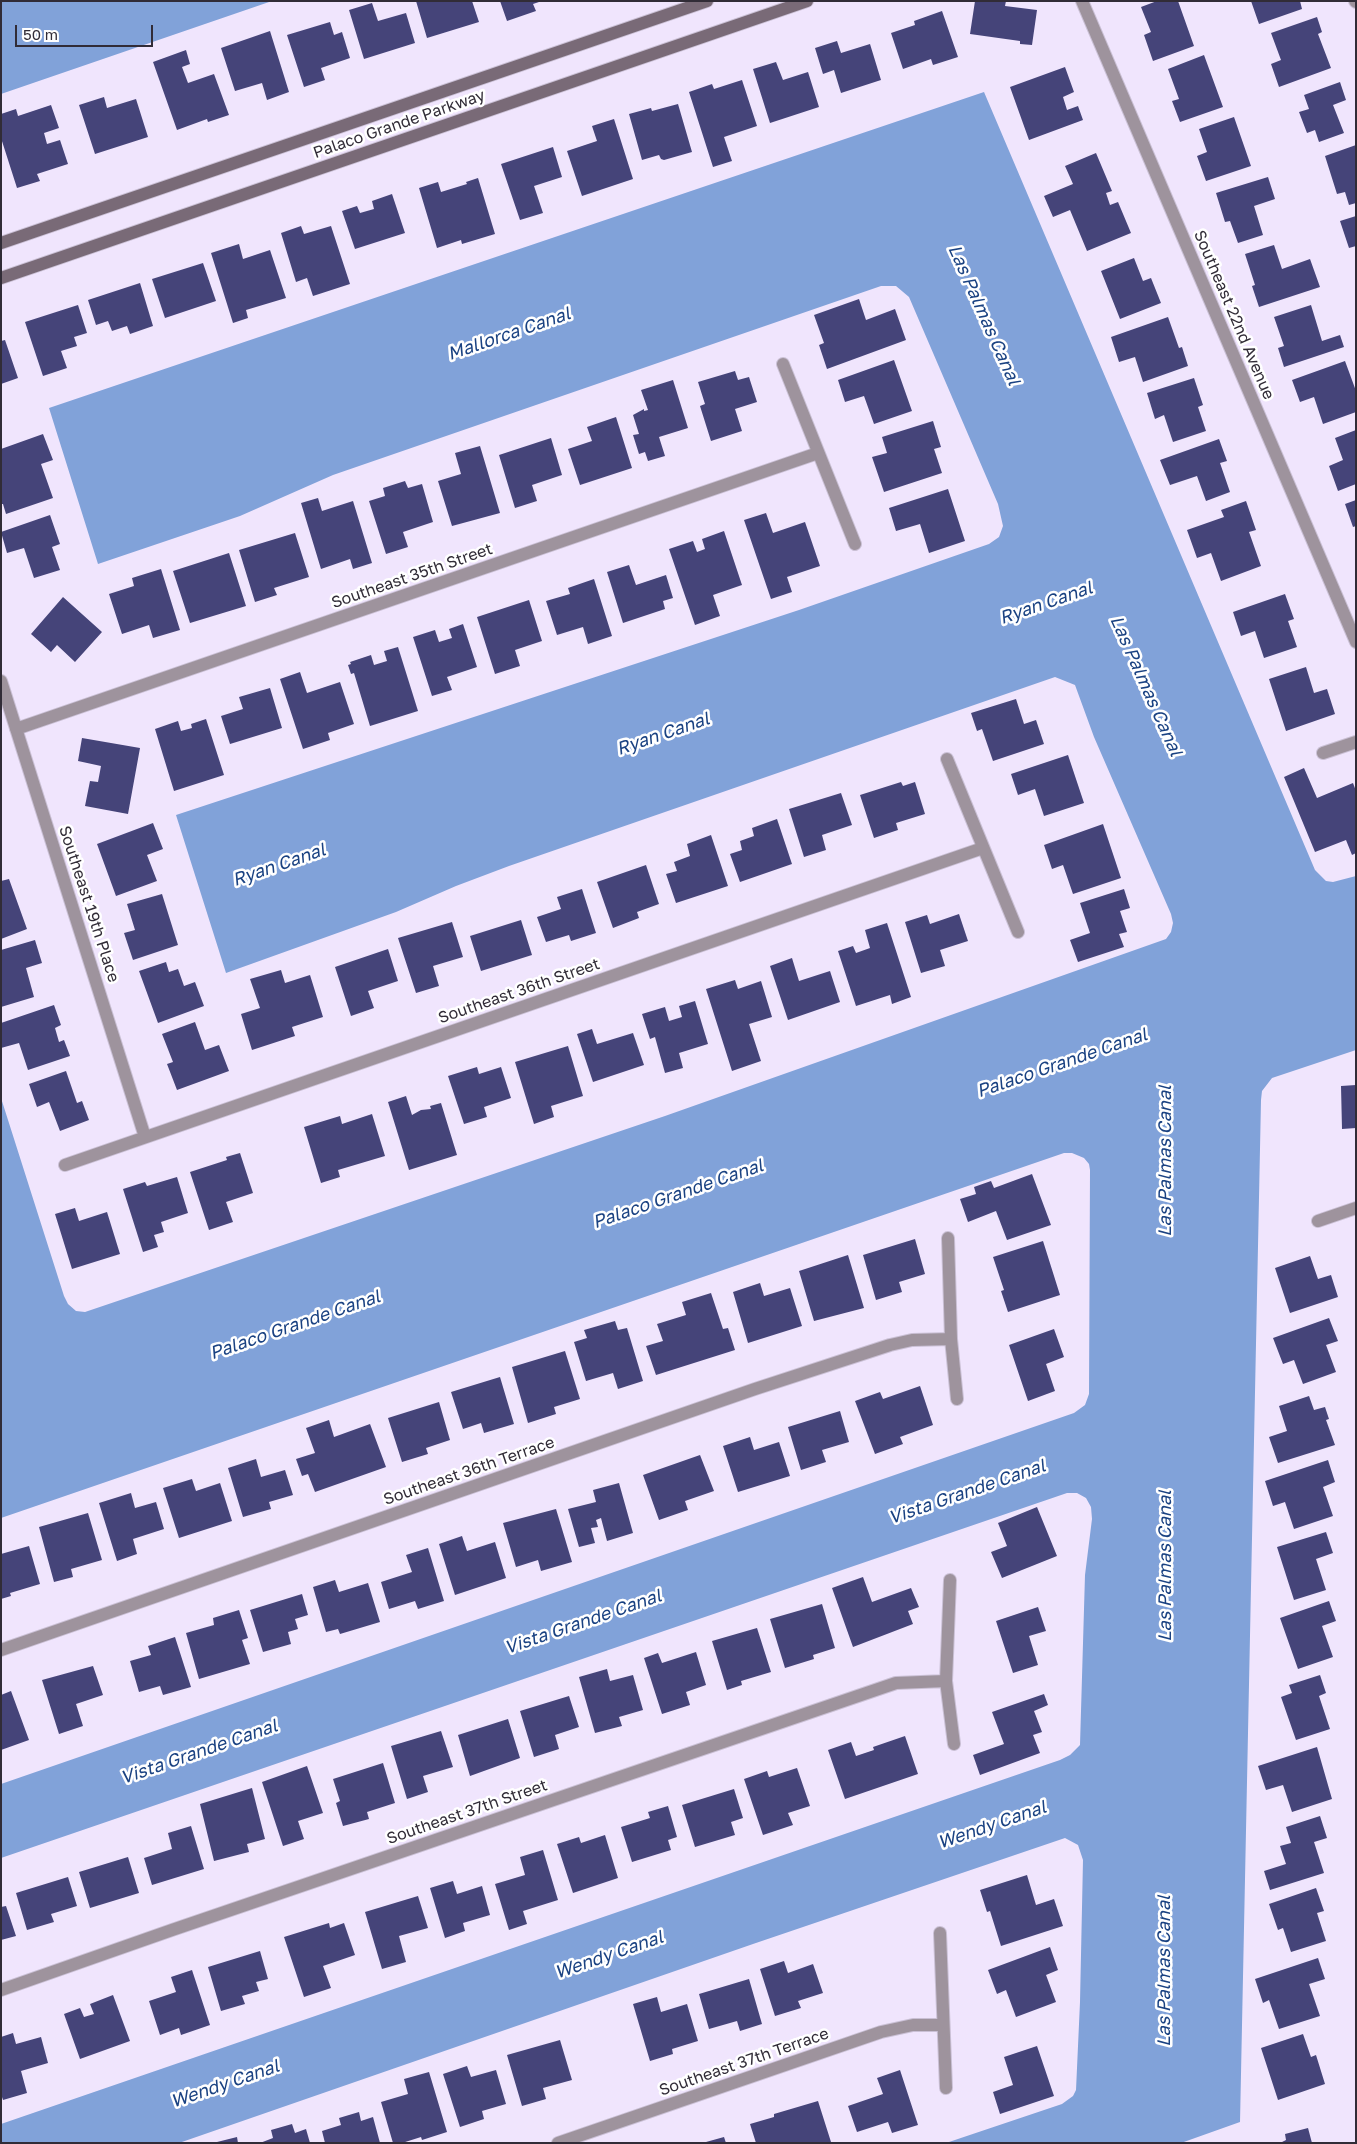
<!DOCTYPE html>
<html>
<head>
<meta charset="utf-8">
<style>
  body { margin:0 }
  #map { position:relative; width:1357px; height:2144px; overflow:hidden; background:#f0e5fd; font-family:"Golos Text",sans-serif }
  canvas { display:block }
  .frame { position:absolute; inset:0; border:2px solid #312c37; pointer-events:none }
  .scale { position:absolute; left:15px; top:25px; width:138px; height:22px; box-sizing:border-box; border:2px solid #312c37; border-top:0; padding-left:6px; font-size:15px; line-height:18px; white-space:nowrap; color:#312c37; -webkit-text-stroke:4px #fff; paint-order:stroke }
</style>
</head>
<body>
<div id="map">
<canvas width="1357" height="2144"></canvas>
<div class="frame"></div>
<div class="scale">50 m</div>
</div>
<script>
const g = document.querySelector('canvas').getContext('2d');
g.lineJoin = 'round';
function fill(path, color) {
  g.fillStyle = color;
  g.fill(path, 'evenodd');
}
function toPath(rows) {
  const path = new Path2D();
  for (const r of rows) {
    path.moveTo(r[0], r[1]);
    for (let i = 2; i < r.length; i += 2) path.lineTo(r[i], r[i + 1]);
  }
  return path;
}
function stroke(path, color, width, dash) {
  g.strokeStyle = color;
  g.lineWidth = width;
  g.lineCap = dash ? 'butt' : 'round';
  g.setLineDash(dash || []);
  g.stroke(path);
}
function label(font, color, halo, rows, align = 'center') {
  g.font = font + ' "Golos Text",sans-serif';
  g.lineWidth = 5;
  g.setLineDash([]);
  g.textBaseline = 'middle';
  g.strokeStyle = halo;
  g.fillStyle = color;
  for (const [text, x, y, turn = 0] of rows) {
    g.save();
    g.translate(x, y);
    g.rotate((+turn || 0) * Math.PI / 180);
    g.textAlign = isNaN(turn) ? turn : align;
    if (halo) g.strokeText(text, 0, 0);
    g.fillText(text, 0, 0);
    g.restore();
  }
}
fill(toPath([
  [1,1,272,1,1,94],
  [984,92,1315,870,1326,881,1333,882,1356,876,1356,1050,1272,1078,1262,1091,1261,1100,1240,2122,1181,2143,946,2143,1062,2104,1073,2096,1076,2090,1080,2002,1083,1860,1078,1845,1065,1838,753,1944,179,2143,1,2143,1,2124,1060,1760,1070,1755,1080,1745,1085,1575,1092,1519,1091,1507,1086,1498,1077,1493,1067,1493,1,1858,1,1784,1074,1413,1085,1405,1089,1394,1090,1170,1089,1164,1084,1158,1072,1153,1064,1153,1,1518,1,1098,64,1296,68,1304,76,1311,85,1312,665,1116,1166,939,1171,932,1173,923,1171,914,1094,737,1075,685,1055,677,509,866,456,886,396,912,226,973,176,815,799,610,989,544,999,537,1003,526,998,504,909,297,896,286,881,286,333,475,240,516,98,564,49,408]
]), '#81a2d9');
fill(toPath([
  [416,1,472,1,479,22,427,38],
  [500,1,539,1,539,2,533,4,536,11,507,21],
  [975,1,1006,1,1005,6,1037,10,1032,45,1020,44,1020,41,970,34],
  [1157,1,1178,1,1194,46,1153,61,1144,35,1151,32,1141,7],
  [1251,1,1300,1,1302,9,1259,24],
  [372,3,378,21,406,13,415,43,364,59,349,10],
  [942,11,958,57,933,65,931,59,903,69,891,33,915,25,914,21],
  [1317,17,1322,32,1318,34,1331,68,1279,87,1271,64,1281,60,1271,33],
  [330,22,334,35,342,32,350,58,321,68,325,80,304,87,287,35],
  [270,31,289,92,267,100,262,83,235,91,221,48],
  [837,41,841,53,870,44,881,80,841,93,834,70,823,74,815,48],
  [186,50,190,64,182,67,188,83,214,74,229,115,208,122,207,119,177,130,153,62],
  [1204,55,1223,107,1180,122,1172,101,1179,99,1168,69],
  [776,62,783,80,808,72,819,107,770,123,753,69],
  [1065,67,1074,92,1063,97,1067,110,1078,106,1083,120,1029,140,1010,87],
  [742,80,757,126,724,137,732,161,713,167,689,92,712,84,714,89],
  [1340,82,1346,100,1333,105,1344,133,1319,142,1315,130,1307,133,1299,112,1309,109,1304,95],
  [104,97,107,108,136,99,148,137,95,154,79,105],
  [678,104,692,152,664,160,661,159,659,155,642,160,629,114,651,108,652,111],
  [51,105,59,128,44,133,47,144,60,140,68,164,37,174,40,181,17,188,1,138,1,114,16,109,18,116],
  [1234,117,1251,166,1206,181,1197,156,1207,152,1199,129],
  [614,119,633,179,582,196,567,151,597,141,592,126],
  [1356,145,1356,203,1349,205,1345,192,1337,194,1325,156],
  [553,147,562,177,534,186,543,213,520,220,501,164],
  [1096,153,1112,191,1106,193,1110,205,1118,202,1131,233,1087,251,1070,210,1053,217,1044,196,1073,184,1065,166],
  [1268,177,1275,199,1254,206,1263,235,1238,243,1230,221,1225,222,1216,193],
  [478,178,495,234,462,244,461,240,437,248,419,188,438,182,441,192,467,184,466,182],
  [392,194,405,233,355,249,342,211,357,206,360,213,374,209,372,201],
  [1356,216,1356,246,1349,248,1340,221],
  [301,226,304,234,331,226,350,284,313,296,307,278,296,282,281,233],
  [239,244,243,259,270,250,286,298,246,310,248,318,233,323,211,253],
  [1274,245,1282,269,1310,259,1320,287,1259,307,1252,286,1255,285,1245,254],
  [1134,258,1143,281,1151,278,1161,303,1120,319,1101,271],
  [203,263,216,301,165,318,152,279],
  [140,283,153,326,130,334,127,326,112,331,108,321,96,325,88,300],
  [859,299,866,320,895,309,906,340,827,369,819,345,824,343,814,315],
  [78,305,87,333,74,337,77,346,61,351,67,368,43,376,25,322],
  [1311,305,1322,341,1340,335,1344,347,1284,367,1278,348,1284,346,1274,317],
  [1168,317,1179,348,1182,347,1188,366,1143,382,1135,357,1119,362,1111,337],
  [5,340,18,378,1,384,1,341],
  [894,360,912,411,874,424,864,396,845,402,838,380],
  [1345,361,1356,391,1356,412,1323,424,1314,397,1300,402,1292,380],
  [735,371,738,380,749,377,757,402,735,409,742,431,711,441,700,406,705,404,698,382],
  [1194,378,1203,405,1198,407,1206,431,1173,442,1164,415,1155,419,1147,393],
  [673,380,688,428,659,437,665,456,648,461,645,452,639,454,633,435,639,434,633,415,644,409,644,411,648,410,641,390],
  [616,417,632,468,580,485,568,449,592,441,587,427],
  [933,421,941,447,934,449,942,473,884,492,872,457,887,453,882,437],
  [1356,430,1356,484,1338,491,1329,466,1343,460,1335,438],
  [43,434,53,460,41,464,53,498,6,514,3,504,1,504,1,449],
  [551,438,562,475,532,485,537,501,515,508,499,455],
  [1219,439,1227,461,1220,463,1230,492,1206,501,1197,476,1170,485,1160,460],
  [480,446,500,513,452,526,438,481,461,474,455,453],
  [405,481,408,488,422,484,433,522,403,532,408,547,386,554,369,501,385,496,383,488],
  [948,489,965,541,929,553,920,524,896,531,889,508],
  [318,498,322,511,353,501,372,563,353,569,350,559,321,569,301,503],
  [1356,500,1356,526,1353,527,1345,504],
  [1246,501,1256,530,1249,532,1261,566,1221,581,1211,553,1197,558,1187,530,1224,517,1221,510],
  [766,513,773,533,805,522,820,566,787,577,792,592,771,599,744,520],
  [50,515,60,544,52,547,60,570,34,578,24,548,7,553,1,532],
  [724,531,742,585,713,595,720,616,695,625,669,549,693,541,697,552,705,549,702,539],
  [295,533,309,577,274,588,277,595,255,602,239,550],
  [229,553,246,606,190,623,173,571],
  [629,565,636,585,666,575,673,598,663,601,665,609,623,623,607,572],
  [161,569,180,630,153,638,149,625,122,634,109,594,134,586,132,578],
  [594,579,612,636,588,644,583,627,557,635,546,601,570,594,568,588],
  [1285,594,1294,619,1288,621,1297,647,1264,658,1255,631,1241,636,1233,612],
  [63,597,102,632,75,662,57,645,51,652,31,634],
  [529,600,542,641,515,650,520,666,495,674,477,617],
  [463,624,477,667,447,677,452,690,432,696,413,637,435,630,439,642,452,638,449,629],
  [398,647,418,711,370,726,354,673,351,674,348,665,351,664,350,662,371,655,374,665,387,661,384,651],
  [1306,667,1314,693,1327,689,1335,714,1286,731,1269,679],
  [300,672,307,693,340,682,354,724,328,733,330,740,303,749,280,679],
  [270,688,282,728,230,744,221,716,243,709,239,697],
  [1016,699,1024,724,1036,720,1044,744,993,761,982,729,977,731,971,713],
  [206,719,224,775,174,791,155,729,178,721,181,731,192,728,191,724],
  [82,738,140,748,128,814,85,806,90,781,98,782,101,766,78,761],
  [1068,755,1084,803,1044,816,1035,789,1018,795,1011,774],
  [1304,768,1317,798,1353,783,1356,791,1356,853,1352,855,1346,840,1315,852,1284,777],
  [901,782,903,786,915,782,925,814,896,823,898,830,874,838,860,795],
  [841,793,852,825,822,835,826,850,804,857,789,809],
  [777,819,792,864,740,882,730,854,742,850,740,841,754,836,752,828],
  [153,823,163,849,147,855,157,881,116,896,97,844],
  [1103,824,1121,878,1073,894,1063,865,1052,869,1044,845],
  [711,835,728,886,676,903,666,874,677,871,674,862,690,856,687,844],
  [646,865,659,904,637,912,639,918,613,928,597,882],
  [9,879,27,929,1,939,1,881],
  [582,889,596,933,571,941,569,935,546,942,537,917,561,909,557,897],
  [1124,889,1130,908,1120,911,1127,932,1119,934,1124,947,1078,962,1070,940,1090,933,1080,903],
  [162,894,178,945,133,960,124,933,135,930,127,904],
  [959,914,968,941,940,950,945,966,921,973,905,922,927,915,930,924],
  [521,920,532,955,481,971,470,936],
  [452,922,463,957,433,966,439,986,416,993,398,938],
  [887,923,911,997,892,1004,890,995,856,1006,838,951,853,946,856,953,870,948,865,930],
  [35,940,42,963,26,968,34,997,1,1007,1,950],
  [388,949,398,981,368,991,374,1008,351,1016,335,967],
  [792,958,799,981,830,971,840,1002,788,1020,770,966],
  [166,962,169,972,178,969,184,986,195,982,204,1006,158,1023,139,971],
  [281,970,285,983,310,975,323,1017,292,1027,295,1036,252,1050,241,1014,260,1008,250,979],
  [735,980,738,989,761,981,772,1017,749,1024,761,1061,732,1071,706,989],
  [695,1001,708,1044,679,1053,683,1068,665,1073,655,1037,650,1039,642,1014,665,1007,669,1021,682,1017,679,1006],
  [54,1005,61,1025,55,1028,59,1042,64,1040,70,1056,28,1070,19,1043,1,1048,1,1023],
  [195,1022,205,1050,219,1045,229,1071,177,1090,167,1064,173,1062,162,1034],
  [592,1029,597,1044,633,1033,644,1065,593,1082,577,1034],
  [568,1046,583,1096,551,1106,554,1117,534,1124,515,1062],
  [477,1067,479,1074,501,1067,511,1098,484,1107,487,1117,464,1124,448,1076],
  [66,1071,77,1103,82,1101,89,1120,60,1131,49,1102,37,1107,29,1084],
  [1356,1085,1356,1128,1342,1129,1341,1086],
  [406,1096,412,1115,421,1110,431,1109,430,1106,441,1103,457,1155,409,1170,388,1102],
  [372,1114,385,1156,338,1170,340,1177,321,1183,304,1127,340,1116,342,1124],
  [240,1153,253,1193,226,1202,233,1222,209,1230,190,1172,227,1160,226,1157],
  [1032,1174,1051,1225,1007,1240,996,1211,968,1222,960,1199,976,1194,974,1187,991,1181,994,1188],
  [177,1177,188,1213,161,1222,164,1232,154,1235,158,1247,143,1252,123,1189,145,1182,147,1186],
  [75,1208,79,1221,107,1212,120,1254,72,1269,55,1214],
  [915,1239,925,1274,899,1282,902,1292,876,1300,863,1255],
  [1043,1241,1060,1295,1008,1312,1001,1291,1004,1290,993,1257],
  [848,1255,864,1308,814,1321,799,1271],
  [1310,1256,1318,1279,1331,1275,1338,1297,1290,1313,1275,1268],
  [760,1283,764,1296,790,1288,802,1326,748,1343,733,1292],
  [711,1293,723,1329,728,1328,735,1350,656,1375,646,1346,663,1341,657,1324,686,1315,682,1302],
  [1329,1318,1338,1341,1326,1345,1336,1372,1303,1384,1294,1360,1283,1364,1273,1338],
  [615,1321,618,1330,627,1328,643,1381,618,1389,613,1373,586,1381,574,1342,587,1338,584,1330],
  [1054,1329,1064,1357,1046,1364,1055,1391,1028,1401,1009,1345],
  [565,1351,580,1399,554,1407,556,1414,528,1423,512,1367],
  [500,1377,514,1424,484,1433,481,1423,463,1429,451,1392],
  [920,1386,933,1425,900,1437,903,1444,875,1454,855,1401,880,1392,883,1399],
  [1309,1396,1314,1410,1325,1407,1329,1419,1326,1420,1335,1445,1278,1463,1269,1437,1287,1431,1279,1406],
  [439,1402,450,1440,426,1448,428,1454,402,1462,388,1418],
  [840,1411,849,1442,822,1450,826,1462,801,1470,788,1427],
  [329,1420,334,1437,370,1424,386,1467,315,1492,308,1474,302,1476,296,1459,315,1453,306,1428],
  [750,1437,754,1450,779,1442,790,1476,738,1492,723,1446],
  [700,1455,714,1491,685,1501,688,1510,659,1520,643,1475],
  [256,1459,261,1477,285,1470,293,1495,269,1502,271,1509,243,1517,228,1468],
  [1328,1460,1335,1482,1323,1487,1333,1516,1294,1529,1285,1502,1273,1506,1265,1481],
  [192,1479,196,1491,220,1483,232,1521,179,1538,163,1488],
  [619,1483,633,1533,607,1541,601,1518,596,1520,598,1527,591,1528,595,1543,579,1547,568,1509,596,1502,593,1490],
  [131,1493,135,1508,156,1502,164,1529,133,1539,137,1554,117,1561,99,1503],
  [1037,1507,1057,1556,1002,1578,991,1552,1007,1546,998,1523],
  [556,1509,572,1562,541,1571,538,1560,516,1567,503,1523],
  [88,1513,102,1560,71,1569,73,1577,54,1582,39,1527],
  [1326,1532,1333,1553,1316,1559,1326,1590,1294,1600,1277,1547],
  [462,1536,467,1551,495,1542,506,1578,455,1595,439,1544],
  [29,1546,40,1584,10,1593,11,1596,1,1599,1,1554],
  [428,1548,444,1601,418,1609,415,1601,389,1609,381,1582,412,1572,406,1555],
  [863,1577,872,1602,911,1588,919,1607,908,1611,913,1624,853,1647,832,1588],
  [335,1580,339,1592,368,1583,380,1622,340,1634,338,1629,326,1632,313,1587],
  [302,1594,308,1615,295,1619,298,1629,288,1632,291,1644,263,1652,250,1610],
  [1329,1601,1336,1621,1322,1626,1333,1657,1298,1669,1280,1618],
  [822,1604,835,1648,813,1655,814,1659,785,1668,770,1619],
  [1038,1607,1046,1631,1029,1636,1038,1665,1013,1673,996,1621],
  [239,1610,248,1638,242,1640,250,1664,199,1679,186,1633,214,1625,213,1618],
  [757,1628,771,1672,741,1681,742,1685,727,1690,712,1641],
  [175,1637,191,1687,163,1695,160,1686,139,1692,130,1661,151,1655,148,1646],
  [696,1652,706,1685,686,1692,690,1705,662,1714,644,1658,658,1653,662,1663],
  [93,1666,103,1695,76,1704,83,1726,59,1734,42,1680],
  [607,1669,610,1681,633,1675,643,1710,619,1717,622,1726,595,1733,579,1677],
  [1320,1675,1326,1693,1319,1696,1330,1729,1296,1740,1281,1697,1292,1693,1289,1685],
  [11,1691,29,1740,1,1750,1,1695],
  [1044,1694,1048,1705,1034,1711,1042,1732,1033,1735,1040,1753,980,1775,973,1755,1004,1744,992,1712],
  [569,1696,579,1727,555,1735,559,1749,534,1757,520,1711],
  [508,1719,520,1758,470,1776,458,1735],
  [441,1731,453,1767,423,1776,428,1792,407,1799,391,1746],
  [905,1736,918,1774,845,1799,828,1750,851,1742,856,1756,874,1750,873,1747],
  [1317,1747,1332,1799,1292,1812,1283,1785,1266,1790,1258,1766],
  [383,1763,395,1803,367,1812,369,1819,343,1826,336,1803,340,1801,333,1779],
  [307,1766,323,1813,298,1821,304,1839,283,1846,262,1782],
  [797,1768,810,1806,788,1813,793,1825,763,1835,744,1779,767,1771,769,1777],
  [252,1788,265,1839,247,1844,249,1852,214,1861,200,1804],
  [734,1789,743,1818,731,1822,735,1835,695,1847,682,1805],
  [668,1806,677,1837,668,1840,671,1850,632,1862,621,1827,650,1818,648,1812],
  [1320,1816,1327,1838,1314,1842,1324,1873,1270,1890,1264,1871,1286,1864,1280,1846,1291,1843,1286,1827],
  [191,1826,204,1869,152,1885,144,1858,172,1849,168,1833],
  [605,1835,618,1878,573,1893,557,1844,579,1837,581,1843],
  [543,1850,558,1900,523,1911,527,1924,509,1930,495,1884,525,1875,520,1857],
  [128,1857,139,1893,90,1908,79,1872],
  [1027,1875,1036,1905,1054,1899,1063,1926,1001,1946,990,1911,987,1912,980,1890],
  [68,1877,77,1906,51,1914,54,1922,27,1930,16,1893],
  [453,1881,457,1894,482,1886,490,1915,463,1923,465,1931,445,1938,430,1888],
  [1316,1888,1324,1911,1317,1913,1326,1941,1291,1952,1283,1928,1278,1930,1269,1904],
  [418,1896,428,1928,399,1936,406,1962,382,1969,365,1912],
  [6,1906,16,1936,1,1940,1,1907],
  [329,1923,330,1928,344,1923,355,1955,323,1966,331,1988,304,1997,284,1937],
  [1050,1947,1058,1970,1046,1975,1056,2002,1016,2017,1006,1990,997,1994,988,1970],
  [260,1951,268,1979,256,1982,259,1991,242,1996,245,2004,221,2011,208,1967],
  [1318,1958,1325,1979,1309,1984,1320,2016,1279,2029,1269,2000,1263,2003,1255,1979],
  [784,1961,788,1973,813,1964,823,1993,798,2001,801,2008,775,2016,760,1969],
  [192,1970,210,2025,181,2035,179,2028,160,2035,149,2001,176,1992,171,1977],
  [749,1979,762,2024,740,2031,737,2021,709,2029,699,1994],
  [113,1995,130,2041,80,2059,64,2014,80,2008,84,2017,94,2014,90,2004],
  [657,1997,661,2012,687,2004,698,2041,672,2049,673,2054,650,2061,633,2004],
  [13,2033,16,2044,41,2037,48,2063,21,2071,27,2093,3,2100,1,2094,1,2037],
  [1303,2034,1311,2057,1316,2055,1325,2084,1278,2100,1261,2048],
  [560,2040,572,2080,543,2088,546,2099,522,2106,507,2055],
  [1037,2046,1054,2096,1000,2114,993,2092,1013,2085,1004,2057],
  [467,2066,471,2077,496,2070,506,2104,482,2111,484,2119,460,2127,443,2074],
  [900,2070,918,2125,892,2133,888,2122,857,2132,848,2106,883,2094,877,2078],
  [429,2072,447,2132,422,2140,421,2137,402,2143,393,2143,381,2102,408,2094,404,2079],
  [818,2101,831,2142,756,2143,750,2124,774,2117,774,2114],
  [359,2112,361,2121,373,2117,380,2143,325,2143,322,2131,341,2125,339,2118],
  [292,2124,295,2133,306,2129,310,2143,260,2143,273,2138,271,2130],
  [1308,2128,1312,2143,1280,2143,1286,2140,1285,2134],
  [237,2137,238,2143,217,2143,217,2142],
  [724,2137,726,2143,706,2143,706,2142]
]), '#454479');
const street = toPath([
  [1082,1,1356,642],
  [1355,1,1356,2],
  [783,364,855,544],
  [1,681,145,1137],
  [16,729,818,453],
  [1323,753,1356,742],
  [947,759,1018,932],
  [65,1165,983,848],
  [1318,1221,1356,1208],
  [948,1238,951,1339,957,1399],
  [950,1580,946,1681,954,1744],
  [1,1650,755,1389,890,1345,912,1340,951,1339],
  [940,1933,946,2088],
  [1,1990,172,1930,896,1683,946,1681],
  [558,2143,881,2032,913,2025,943,2025]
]);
const secondary = toPath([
  [1,243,707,1],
  [1,278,807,1]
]);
stroke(street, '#cac0d5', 14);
stroke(secondary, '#cac0d5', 14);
stroke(street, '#9e939d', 12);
stroke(secondary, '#796a77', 12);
label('16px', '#312c37', '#fff', [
  ["Palaco Grande Parkway",399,124,-19],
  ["Southeast 22nd Avenue",1234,315,67],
  ["Southeast 35th Street",412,576,-19],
  ["Southeast 19th Place",89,904,72],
  ["Southeast 36th Street",519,991,-19],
  ["Southeast 36th Terrace",469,1471,-19],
  ["Southeast 37th Street",467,1812,-19],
  ["Southeast 37th Terrace",744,2062,-19]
]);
label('italic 18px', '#1a4282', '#fff', [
  ["Las Palmas Canal",984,315,66],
  ["Mallorca Canal",509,334,-19],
  ["Ryan Canal",1046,603,-19],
  ["Las Palmas Canal",1146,686,66],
  ["Ryan Canal",663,734,-19],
  ["Ryan Canal",279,865,-19],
  ["Palaco Grande Canal",1062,1063,-19],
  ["Las Palmas Canal",1165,1161,-90],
  ["Palaco Grande Canal",678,1194,-19],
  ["Palaco Grande Canal",295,1325,-19],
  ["Vista Grande Canal",967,1492,-19],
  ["Las Palmas Canal",1165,1566,-90],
  ["Vista Grande Canal",583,1622,-19],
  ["Vista Grande Canal",199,1752,-19],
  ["Wendy Canal",992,1825,-19],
  ["Wendy Canal",609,1955,-19],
  ["Las Palmas Canal",1164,1971,-90],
  ["Wendy Canal",225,2084,-19]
]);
</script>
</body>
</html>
